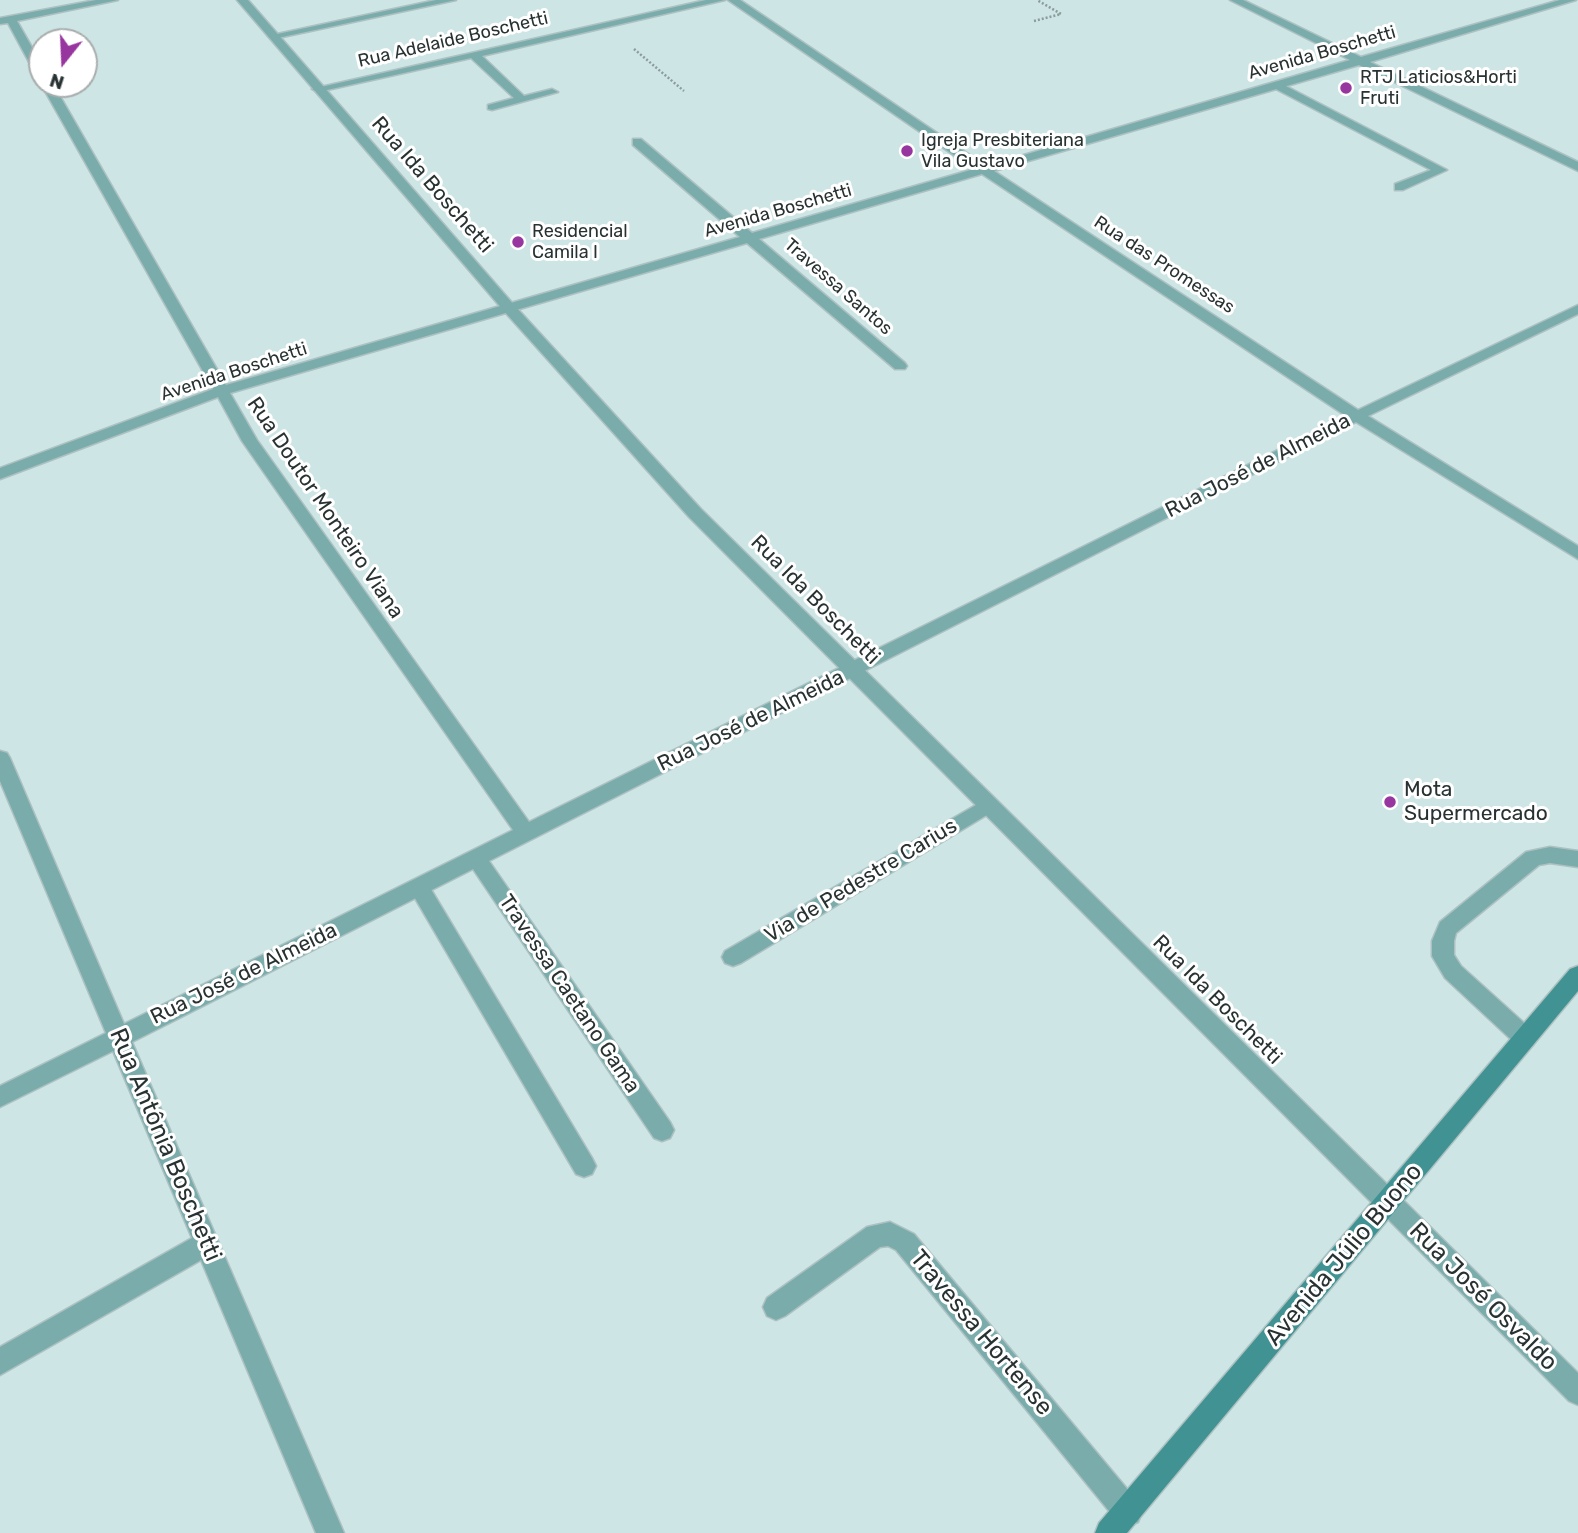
<!DOCTYPE html>
<html>
<head>
<meta charset="utf-8">
<style>
  body { margin:0 }
  #map { position:relative; width:1578px; height:1533px; overflow:hidden; background:#cee5e5; font-family:Rubik,sans-serif }
  canvas { display:block }
  .north { position:absolute; left:28px; top:28px; width:70px; height:70px; box-sizing:border-box; background:#fff; border:2px solid #a9adad; border-radius:50%; rotate:198deg; font-size:19px; font-weight:700; line-height:28px; text-align:center; color:#293232 }
  .north::after { content:''; display:block; margin:auto; width:24px; height:32px; background:#97369e; clip-path:polygon(50% 0,100% 100%,50% 72%,0 100%) }
</style>
</head>
<body>
<div id="map">
<canvas width="1578" height="1533"></canvas>
<div class="north">N</div>
</div>
<script>
const g = document.querySelector('canvas').getContext('2d');
g.lineJoin = 'round';
function toPath(rows) {
  const path = new Path2D();
  for (const r of rows) {
    path.moveTo(r[0], r[1]);
    for (let i = 2; i < r.length; i += 2) path.lineTo(r[i], r[i + 1]);
  }
  return path;
}
function stroke(path, color, width, dash) {
  g.strokeStyle = color;
  g.lineWidth = width;
  g.lineCap = dash ? 'butt' : 'round';
  g.setLineDash(dash || []);
  g.stroke(path);
}
function fill(path, color) {
  g.fillStyle = color;
  g.fill(path, 'evenodd');
}
function label(font, color, halo, rows, align = 'center') {
  g.font = font + ' Rubik,sans-serif';
  g.lineWidth = 6;
  g.setLineDash([]);
  g.textBaseline = 'middle';
  g.strokeStyle = halo;
  g.fillStyle = color;
  for (const [text, x, y, turn = 0] of rows) {
    g.save();
    g.translate(x, y);
    g.rotate((+turn || 0) * Math.PI / 180);
    g.textAlign = isNaN(turn) ? turn : align;
    if (halo) g.strokeText(text, 0, 0);
    g.fillText(text, 0, 0);
    g.restore();
  }
}
const service = toPath([
  [1272,83,1280,83,1447,170,1403,190,1395,190,1395,184,1431,170,1272,87,1272,83],
  [988,798,995,800,998,805,995,810,741,963,733,966,725,963,722,957,725,951,988,798],
  [1550,847,1578,851,1578,867,1550,863,1539,865,1456,933,1454,941,1454,955,1461,966,1533,1031,1536,1038,1533,1045,1525,1048,1517,1045,1445,978,1432,956,1432,941,1440,922,1526,852,1550,847],
  [419,879,426,881,592,1158,596,1166,592,1174,584,1177,576,1174,412,893,409,887,412,881,419,879],
  [890,1222,914,1234,1138,1502,1142,1512,1138,1522,1128,1526,1118,1522,896,1250,888,1246,880,1247,785,1316,776,1320,767,1316,763,1307,767,1298,867,1227,890,1222]
]);
const minor = toPath([
  [96,0,118,0,17,21,42,65,42,78,36,75,8,23,0,24,0,18,96,0],
  [436,0,456,0,273,39,268,36,436,0],
  [706,0,725,0,482,56,524,96,552,89,558,92,492,110,488,109,488,105,514,98,471,58,318,92,312,89,706,0],
  [728,0,740,0,986,166,1350,60,1230,0,1243,0,1361,57,1560,0,1576,0,1370,62,1578,162,1578,171,1359,65,994,171,1358,410,1578,305,1578,314,1368,416,1578,546,1578,559,1356,422,489,861,670,1122,674,1130,670,1138,662,1141,654,1138,473,869,132,1042,344,1533,316,1533,201,1260,0,1375,0,1347,192,1238,113,1051,0,1107,0,1086,106,1033,0,781,0,751,7,753,10,758,124,1024,513,830,242,441,218,397,0,479,0,468,213,389,41,84,53,84,226,385,740,237,633,145,633,139,641,139,752,233,974,169,728,0],
  [982,174,1346,416,529,822,257,440,230,393,747,243,895,369,905,369,907,366,905,363,759,239,982,174],
  [1388,1191,1397,1194,1578,1373,1578,1405,1569,1401,1379,1210,1376,1202,1379,1194,1388,1191]
]);
const tertiary = toPath([
  [237,0,248,0,514,305,701,509,1397,1194,1400,1202,1397,1210,1388,1213,1379,1210,689,517,504,311,237,0]
]);
const secondary = toPath([
  [1578,966,1578,991,1127,1533,1095,1533,1099,1523,1570,969,1578,966]
]);
stroke(service, '#adc1c1', 3);
stroke(minor, '#adc1c1', 3);
stroke(tertiary, '#adc1c1', 3);
stroke(secondary, '#adc1c1', 3);
stroke(toPath([
  [1034,21,1061,14,1037,0],
  [634,49,684,91]
]), '#8b9c9c', 2.5, [2, 2]);
fill(service, '#7bacac');
fill(minor, '#7bacac');
fill(tertiary, '#7bacac');
fill(secondary, '#419293');
for (const [x, y, r, color] of [
  [1346,88,7,"#97369e"],
  [907,151,7,"#97369e"],
  [518,242,7,"#97369e"],
  [1390,802,7,"#97369e"]
]) {
  const dot = new Path2D();
  dot.arc(x, y, r, 0, 2 * Math.PI);
  g.fillStyle = color;
  g.fill(dot);
  stroke(dot, '#fff', 2.5);
}
label('18px', '#293232', '#fff', [
  ["Rua Adelaide Boschetti",453,40,-13],
  ["Avenida Boschetti",1322,53,-16],
  ["Avenida Boschetti",778,211,-16],
  ["Rua das Promessas",1164,265,33],
  ["Travessa Santos",838,287,41],
  ["Avenida Boschetti",234,372,-18]
]);
label('18px', '#293232', '#fff', [
  ["RTJ Laticios&Horti",1360,78],
  ["Fruti",1360,99],
  ["Igreja Presbiteriana",921,141],
  ["Vila Gustavo",921,162],
  ["Residencial",532,232],
  ["Camila I",532,253]
], 'left');
label('21px', '#293232', '#fff', [
  ["Rua Ida Boschetti",432,185,49],
  ["Rua José de Almeida",1258,466,-27],
  ["Rua Doutor Monteiro Viana",325,508,56],
  ["Rua Ida Boschetti",815,600,45],
  ["Rua José de Almeida",751,721,-26],
  ["Via de Pedestre Carius",861,881,-31],
  ["Rua José de Almeida",244,974,-26],
  ["Travessa Caetano Gama",569,994,56],
  ["Rua Ida Boschetti",1217,1000,45]
]);
label('21px', '#293232', '#fff', [
  ["Mota",1404,790],
  ["Supermercado",1404,814]
], 'left');
label('24px', '#293232', '#fff', [
  ["Rua Antônia Boschetti",165,1145,67],
  ["Avenida Júlio Buono",1344,1255,-50],
  ["Rua José Osvaldo",1483,1297,45],
  ["Travessa Hortense",981,1333,50]
]);
</script>
</body>
</html>
